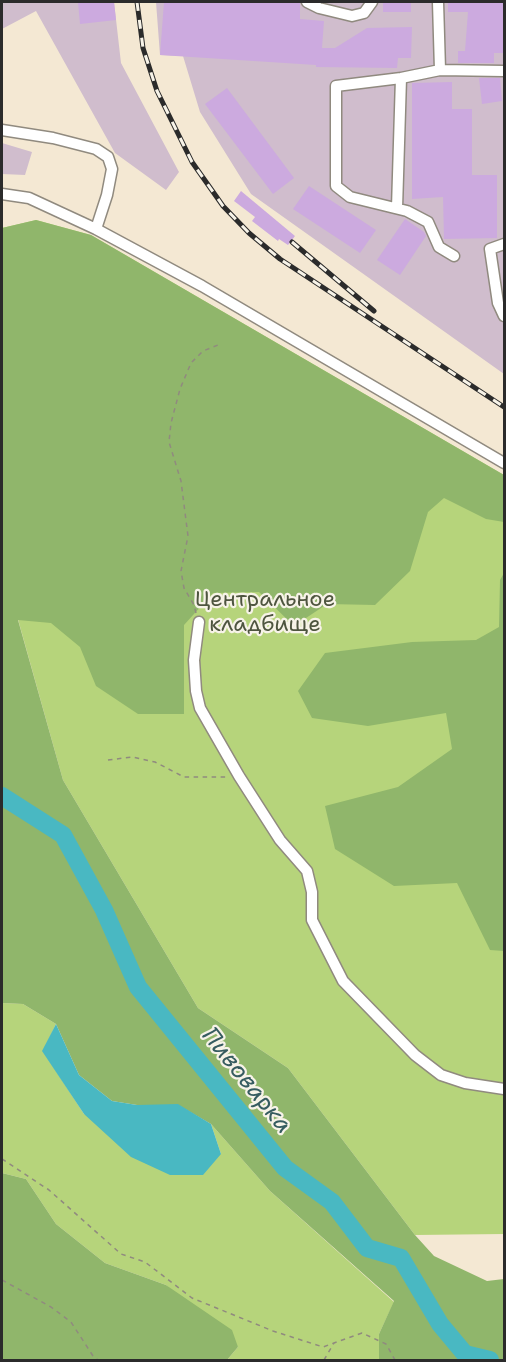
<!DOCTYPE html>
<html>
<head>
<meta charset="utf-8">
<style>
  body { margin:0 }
  #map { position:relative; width:506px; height:1362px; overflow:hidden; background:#f4e8d3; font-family:"Shantell Sans",sans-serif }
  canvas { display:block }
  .frame { position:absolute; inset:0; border:3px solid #2b2b2b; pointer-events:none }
</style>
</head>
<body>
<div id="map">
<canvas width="506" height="1362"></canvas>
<div class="frame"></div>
</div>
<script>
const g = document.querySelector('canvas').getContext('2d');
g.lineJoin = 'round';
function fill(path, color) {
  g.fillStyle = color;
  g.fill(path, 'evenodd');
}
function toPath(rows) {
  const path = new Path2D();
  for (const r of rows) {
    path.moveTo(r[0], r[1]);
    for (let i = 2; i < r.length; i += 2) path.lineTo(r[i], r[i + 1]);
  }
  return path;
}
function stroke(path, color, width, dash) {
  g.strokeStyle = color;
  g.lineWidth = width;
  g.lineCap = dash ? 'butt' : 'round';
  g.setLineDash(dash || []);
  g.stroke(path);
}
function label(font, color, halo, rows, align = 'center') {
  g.font = font + ' "Shantell Sans",sans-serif';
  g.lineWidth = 4.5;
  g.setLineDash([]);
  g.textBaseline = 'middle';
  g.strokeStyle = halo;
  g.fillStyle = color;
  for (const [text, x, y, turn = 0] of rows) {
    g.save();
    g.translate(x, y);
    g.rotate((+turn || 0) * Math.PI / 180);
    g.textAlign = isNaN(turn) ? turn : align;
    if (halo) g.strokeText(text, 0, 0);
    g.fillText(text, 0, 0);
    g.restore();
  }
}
fill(toPath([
  [2,2,114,2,121,63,179,172,166,190,115,153,36,11,2,29],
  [156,2,504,2,504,374,251,194,200,112,183,56,160,55],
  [2,143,32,152,25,175,2,174]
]), '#d0bdcd');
fill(toPath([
  [36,220,91,235,504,475,504,1234,415,1235,288,1068,198,1008,63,780,7,580,2,228],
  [2,1003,23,1004,56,1024,43,1051,84,1114,221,1154,211,1124,270,1191,394,1302,379,1334,379,1360,227,1360,238,1347,166,1285,105,1263,56,1224,26,1179,2,1173]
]), '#b6d47b');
fill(toPath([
  [36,220,91,235,504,475,504,522,486,519,444,498,428,512,410,571,375,605,327,604,294,626,259,592,213,593,184,625,184,714,138,714,96,686,80,647,51,623,18,620,63,780,198,1008,288,1068,415,1235,434,1256,487,1281,504,1279,504,1360,379,1360,379,1334,394,1301,270,1191,211,1124,178,1105,137,1105,112,1101,79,1075,56,1024,23,1004,2,1003,2,228],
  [504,573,504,951,490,950,457,883,394,886,335,849,325,806,398,787,452,749,446,713,368,726,312,718,298,691,325,653,412,642,476,640,499,627,500,580],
  [2,1173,26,1179,56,1224,105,1263,166,1285,232,1330,238,1347,227,1360,2,1360]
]), '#90b66b');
fill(toPath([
  [56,1024,79,1075,112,1101,137,1105,178,1104,211,1124,221,1154,203,1175,170,1175,131,1157,84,1114,42,1051]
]), '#49b8c2');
stroke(toPath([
  [2,796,63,835,104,910,138,987,285,1168,332,1202,367,1248,401,1258,440,1324,465,1354,490,1360]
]), '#49b8c2', 18);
fill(toPath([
  [78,2,114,2,116,20,80,24],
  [164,2,300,2,300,19,324,21,322,48,335,48,367,28,412,27,411,58,398,58,397,68,316,67,316,65,160,55],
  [383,2,411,2,411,12,383,12],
  [448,2,504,2,504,53,494,53,494,63,458,63,458,51,465,51,468,12,448,12],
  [479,78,500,78,502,101,482,104],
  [452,82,452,109,472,109,472,175,497,175,497,238,444,239,443,197,412,199,412,83],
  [227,88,294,178,273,194,205,104],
  [309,186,376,230,360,253,293,209],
  [241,191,295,236,288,245,279,239,278,241,252,221,255,217,234,201],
  [405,219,424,232,426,236,400,275,377,260]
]), '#ccaadf');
const minor = toPath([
  [307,2,319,8,352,16,364,13,372,2],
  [438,2,440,70,504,71],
  [440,70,401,78,336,86,336,186,350,197,407,211,428,222,439,247,454,256],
  [2,130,53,138,96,149,108,157,112,169,107,195,96,229],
  [2,194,29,198,96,229,202,286,504,463],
  [397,208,401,78],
  [504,244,490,249,498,303,504,316],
  [199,622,194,660,196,691,200,708,239,776,280,840,307,871,312,892,312,920,343,981,415,1055,441,1075,465,1083,504,1089]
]);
stroke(minor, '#908a7f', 13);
stroke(toPath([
  [196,613,194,605,184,588,181,571,188,536,181,481,169,442,171,423,180,389,191,363,203,351,218,345],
  [108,760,132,757,155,762,184,777,226,777],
  [2,1159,49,1190,121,1254,145,1262,192,1298,273,1331,323,1347,334,1343],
  [2,1280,51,1307,71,1322,93,1356,98,1360],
  [324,1360,334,1343,362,1333,386,1344,395,1360]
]), '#908a7f', 1.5, [4.5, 4.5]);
stroke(minor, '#fff', 10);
const rail = toPath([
  [137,2,143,48,157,91,192,162,223,206,249,233,280,259,504,407],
  [292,242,374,311]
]);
stroke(rail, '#2b2b2b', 5);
stroke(rail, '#f7f3e8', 3, [9]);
label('22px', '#4e553f', '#f7f3e8', [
  ["Центральное",265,600],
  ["кладбище",265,625]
]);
label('italic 24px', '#365c60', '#f7f3e8', [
  ["Пивоварка",246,1081,51]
]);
</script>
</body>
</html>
